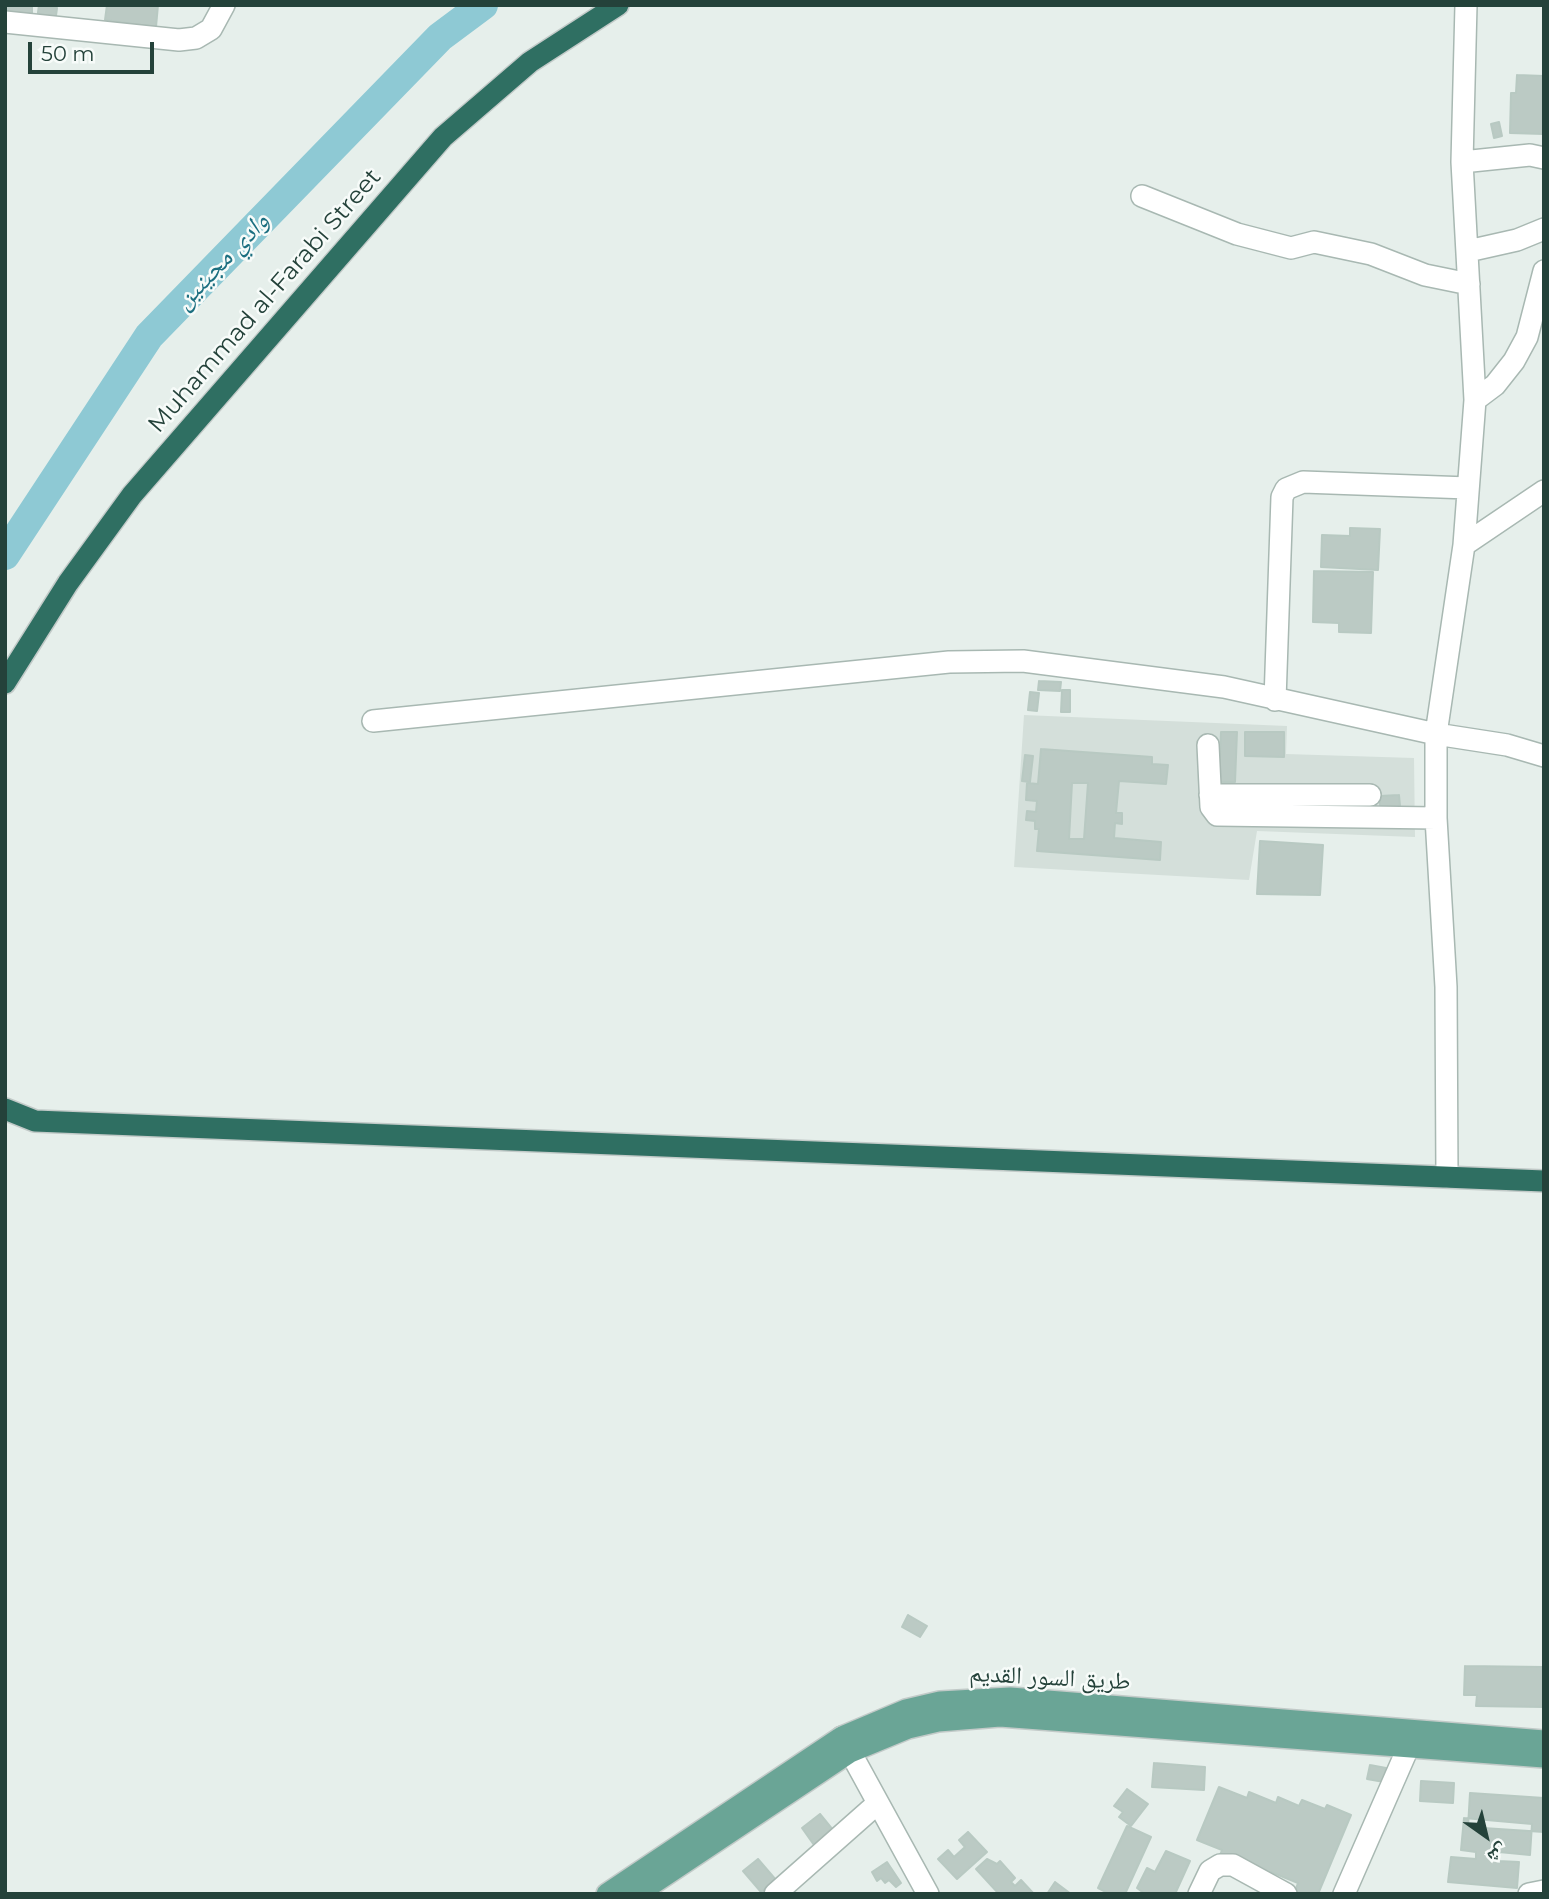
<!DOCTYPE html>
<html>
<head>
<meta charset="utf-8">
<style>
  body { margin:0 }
  #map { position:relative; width:1549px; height:1899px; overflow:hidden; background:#e6efeb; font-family:Montserrat,"Noto Naskh Arabic",sans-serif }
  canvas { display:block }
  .frame { position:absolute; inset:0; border:7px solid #24423a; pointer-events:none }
  .north { position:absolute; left:1451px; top:1801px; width:70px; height:70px; -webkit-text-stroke:5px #f7fbf9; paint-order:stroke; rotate:146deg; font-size:19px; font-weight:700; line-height:28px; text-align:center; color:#24423a }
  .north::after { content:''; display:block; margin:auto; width:24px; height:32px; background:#24423a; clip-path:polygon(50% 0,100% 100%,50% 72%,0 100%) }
  .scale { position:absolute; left:28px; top:42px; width:126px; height:32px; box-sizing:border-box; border:4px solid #24423a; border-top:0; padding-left:9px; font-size:21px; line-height:24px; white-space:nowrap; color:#24423a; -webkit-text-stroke:5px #f7fbf9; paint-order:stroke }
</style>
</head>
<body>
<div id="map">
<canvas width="1549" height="1899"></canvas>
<div class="frame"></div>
<div class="north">ش</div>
<div class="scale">50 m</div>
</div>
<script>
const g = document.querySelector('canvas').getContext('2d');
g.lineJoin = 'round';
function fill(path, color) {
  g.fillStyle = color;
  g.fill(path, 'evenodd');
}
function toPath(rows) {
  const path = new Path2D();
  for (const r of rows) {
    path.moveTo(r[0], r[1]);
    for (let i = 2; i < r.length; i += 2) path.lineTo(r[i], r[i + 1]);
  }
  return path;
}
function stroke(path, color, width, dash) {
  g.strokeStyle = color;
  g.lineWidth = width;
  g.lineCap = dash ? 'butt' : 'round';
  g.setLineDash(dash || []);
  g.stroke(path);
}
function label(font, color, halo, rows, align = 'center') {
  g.font = font + ' Montserrat,"Noto Naskh Arabic",sans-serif';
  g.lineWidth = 5;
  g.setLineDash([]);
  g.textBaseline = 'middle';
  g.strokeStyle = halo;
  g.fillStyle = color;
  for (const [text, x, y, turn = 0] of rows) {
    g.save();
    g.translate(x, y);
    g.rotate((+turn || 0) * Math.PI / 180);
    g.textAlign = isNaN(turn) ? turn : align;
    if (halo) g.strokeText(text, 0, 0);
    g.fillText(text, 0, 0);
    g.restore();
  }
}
fill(toPath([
  [1024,715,1287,726,1286,754,1414,758,1415,837,1257,831,1249,880,1014,867]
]), '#d4dfda');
stroke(toPath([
  [5,555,149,336,440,37,483,5]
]), '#8ec9d4', 30);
const building = toPath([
  [5,5,32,5,32,17,5,16,5,5],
  [39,5,57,8,55,23,37,20,39,5],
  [107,5,158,5,156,27,105,20,107,5],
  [1517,75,1544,76,1544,134,1510,133,1511,93,1516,93,1517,75],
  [1499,122,1502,136,1494,138,1491,124,1499,122],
  [1350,528,1380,529,1378,570,1321,567,1322,535,1350,536,1350,528],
  [1314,571,1373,572,1371,633,1339,632,1339,623,1313,622,1314,571],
  [1039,681,1061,682,1060,691,1038,690,1039,681],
  [1062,690,1070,690,1070,712,1061,712,1062,690],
  [1030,692,1039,693,1037,711,1028,710,1030,692],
  [1221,732,1237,732,1235,782,1219,782,1221,732],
  [1245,732,1284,732,1284,757,1245,756,1245,732],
  [1041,749,1152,757,1152,764,1168,765,1166,784,1119,781,1116,813,1122,813,1122,824,1115,823,1114,838,1161,842,1160,860,1037,851,1039,829,1035,829,1035,821,1026,820,1027,811,1036,812,1037,801,1026,800,1027,783,1038,784,1041,749],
  [1072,783,1088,783,1084,839,1069,839,1072,783],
  [1025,755,1033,756,1030,782,1022,781,1025,755],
  [1399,795,1400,806,1380,807,1380,796,1399,795],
  [1260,841,1323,845,1320,895,1257,894,1260,841],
  [908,1615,927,1626,920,1637,902,1627,908,1615],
  [1465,1666,1544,1667,1544,1707,1476,1706,1477,1695,1464,1695,1465,1666],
  [1154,1763,1205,1767,1204,1790,1152,1787,1154,1763],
  [1370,1765,1386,1768,1384,1782,1367,1779,1370,1765],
  [1421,1781,1454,1783,1453,1803,1420,1801,1421,1781],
  [1219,1787,1247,1798,1249,1792,1276,1803,1278,1797,1299,1806,1302,1800,1325,1809,1327,1805,1351,1815,1318,1894,1294,1894,1298,1883,1271,1872,1268,1878,1219,1858,1222,1850,1197,1840,1219,1787],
  [1127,1789,1148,1804,1131,1826,1119,1817,1123,1812,1114,1806,1127,1789],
  [1470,1793,1544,1798,1544,1832,1468,1827,1470,1793],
  [820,1814,833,1830,814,1845,802,1828,820,1814],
  [1464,1818,1532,1824,1530,1855,1499,1852,1498,1861,1519,1862,1517,1888,1448,1882,1451,1857,1476,1859,1476,1852,1461,1850,1464,1818],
  [1127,1826,1151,1837,1125,1894,1110,1894,1098,1888,1127,1826],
  [968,1832,987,1852,957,1879,938,1859,948,1850,954,1857,965,1847,959,1840,968,1832],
  [1166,1851,1190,1861,1175,1894,1145,1894,1137,1888,1147,1868,1155,1872,1166,1851],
  [758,1859,776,1880,761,1892,743,1871,758,1859],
  [987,1859,997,1864,1000,1861,1015,1878,1011,1882,1015,1886,1021,1880,1034,1894,999,1894,976,1869,987,1859],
  [887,1862,901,1883,896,1887,889,1880,885,1883,881,1878,877,1881,872,1872,887,1862],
  [1055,1882,1071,1894,1047,1894,1055,1882]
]);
fill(building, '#bbcac4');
stroke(building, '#b8c9c2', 2);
const minor = toPath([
  [5,22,179,40,196,38,211,29,224,5],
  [1462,162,1530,155,1544,158],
  [1142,196,1237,234,1291,248,1314,242,1371,254,1425,275,1469,284],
  [1468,251,1517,240,1544,229],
  [1475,400,1495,385,1514,361,1527,337,1544,271],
  [1464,545,1544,491],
  [1275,700,1282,497,1286,489,1303,482,1468,488],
  [373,721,949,662,1023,661,1224,687,1436,734,1507,745,1544,756],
  [1208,745,1211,807,1217,815,1436,818],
  [1210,795,1370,795],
  [1447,1177,1446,987,1436,818,1436,734,1464,545,1475,400,1462,162,1466,5],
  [842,1737,928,1894],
  [775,1894,878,1803],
  [1199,1894,1210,1871,1220,1865,1233,1865,1286,1894],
  [1344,1894,1415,1732],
  [1529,1894,1544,1891]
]);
const major = toPath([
  [607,1894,842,1737,906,1710,940,1702,1010,1698,1544,1741],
  [637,1894,850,1752,908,1728,938,1721,1000,1716,1544,1757]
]);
const highway = toPath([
  [5,683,68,583,132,495,443,137,530,62,618,5],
  [5,1109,35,1121,1544,1181]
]);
stroke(minor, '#a8b8b2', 24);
stroke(major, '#c2cac8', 24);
stroke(highway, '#c2cac8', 24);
stroke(minor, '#fff', 21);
stroke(major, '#6aa596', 21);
stroke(highway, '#2f6f62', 21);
label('24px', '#24423a', '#f7fbf9', [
  ["Muhammad al-Farabi Street",265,301,-49],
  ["طريق السور القديم",1050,1678,3]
]);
label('italic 26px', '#1c6f80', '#f7fbf9', [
  ["وادي مجينين",222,261,-46]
]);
</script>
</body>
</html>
